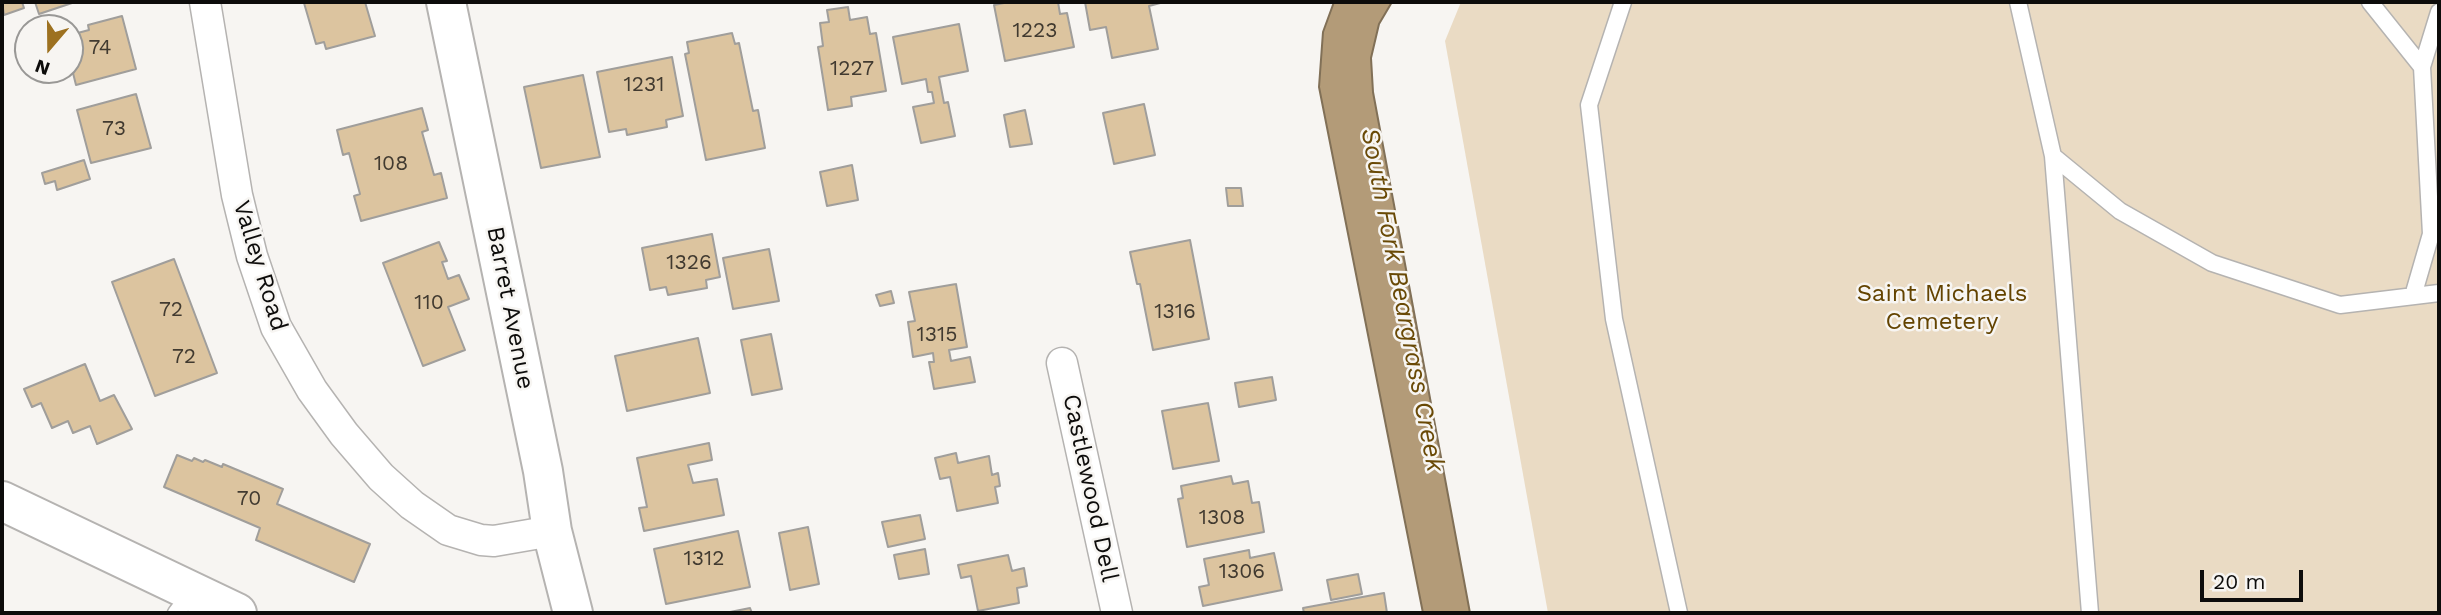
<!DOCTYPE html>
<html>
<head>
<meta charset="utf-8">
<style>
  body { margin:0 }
  #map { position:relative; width:2441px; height:615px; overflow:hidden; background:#f7f5f2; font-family:"Work Sans",sans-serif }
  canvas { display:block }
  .frame { position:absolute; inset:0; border:4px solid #0d0c0b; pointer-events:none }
  .north { position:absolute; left:14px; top:14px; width:70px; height:70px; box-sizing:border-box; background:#f7f5f2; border:2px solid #999896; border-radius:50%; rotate:200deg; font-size:19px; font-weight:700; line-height:28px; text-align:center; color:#0d0c0b }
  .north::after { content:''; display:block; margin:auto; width:24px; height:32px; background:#9d7120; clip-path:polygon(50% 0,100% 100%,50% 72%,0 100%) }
  .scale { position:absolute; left:2200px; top:570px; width:103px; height:32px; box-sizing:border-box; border:4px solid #0d0c0b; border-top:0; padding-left:9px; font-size:21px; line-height:24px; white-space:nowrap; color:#0d0c0b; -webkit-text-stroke:5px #f7f5f2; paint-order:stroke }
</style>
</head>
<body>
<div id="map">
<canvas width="2441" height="615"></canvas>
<div class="frame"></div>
<div class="north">N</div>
<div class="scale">20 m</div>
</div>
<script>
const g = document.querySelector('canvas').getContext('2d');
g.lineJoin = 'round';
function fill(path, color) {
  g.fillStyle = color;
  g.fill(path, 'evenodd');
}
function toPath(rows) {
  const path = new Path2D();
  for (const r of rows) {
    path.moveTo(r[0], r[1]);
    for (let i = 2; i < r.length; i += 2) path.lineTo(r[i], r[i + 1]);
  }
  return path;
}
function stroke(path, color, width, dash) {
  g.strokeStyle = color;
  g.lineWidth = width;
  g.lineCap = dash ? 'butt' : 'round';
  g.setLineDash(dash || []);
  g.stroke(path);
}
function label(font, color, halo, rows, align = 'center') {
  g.font = font + ' "Work Sans",sans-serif';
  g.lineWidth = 5;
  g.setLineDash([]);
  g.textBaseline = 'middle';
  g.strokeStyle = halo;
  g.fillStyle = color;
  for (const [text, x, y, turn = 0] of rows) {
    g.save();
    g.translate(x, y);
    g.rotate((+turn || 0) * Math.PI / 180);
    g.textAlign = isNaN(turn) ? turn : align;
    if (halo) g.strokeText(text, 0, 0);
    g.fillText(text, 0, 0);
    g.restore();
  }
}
fill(toPath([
  [1461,2,2439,2,2439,613,1548,613,1445,41]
]), '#eadbc4');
const water = toPath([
  [1334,2,1392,2,1379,24,1371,58,1373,92,1470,613,1423,613,1319,87,1323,32,1334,2]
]);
fill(water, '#b39b78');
stroke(water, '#817057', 2);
const building = toPath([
  [2,2,22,2,24,8,4,15,2,2],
  [35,2,72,2,72,3,39,14,35,2],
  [308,2,365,2,375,36,326,49,324,42,316,44,304,3,308,2],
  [1009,2,1058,2,1060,14,1067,13,1074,47,1005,61,994,5,1009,2],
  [1085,2,1164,2,1149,6,1158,49,1112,58,1106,27,1090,30,1085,2],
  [848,7,850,20,867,17,870,34,876,33,886,91,851,97,852,106,828,110,818,47,823,46,820,23,829,22,827,10,848,7],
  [122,16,136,69,76,85,70,61,70,35,89,30,88,25,122,16],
  [959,24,968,71,939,77,944,103,948,102,955,136,921,143,913,107,934,103,932,92,928,92,926,79,902,84,893,37,959,24],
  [732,33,735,44,739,43,753,111,758,110,765,148,706,160,685,54,689,53,687,42,732,33],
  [672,57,683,116,666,120,667,127,627,135,626,129,609,132,597,72,672,57],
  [583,75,600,157,541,168,524,87,583,75],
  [136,94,151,148,91,163,77,110,136,94],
  [1144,104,1155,155,1114,164,1103,113,1144,104],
  [422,108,428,130,422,132,434,175,441,173,447,198,361,221,354,196,360,194,349,153,343,155,337,130,422,108],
  [1025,110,1032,144,1010,147,1004,115,1025,110],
  [84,160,90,179,57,190,55,181,45,184,42,173,84,160],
  [852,165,858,200,827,206,820,172,852,165],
  [1226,188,1241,188,1243,206,1228,206,1226,188],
  [712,234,720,277,706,280,707,288,668,295,666,287,650,290,642,248,712,234],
  [1190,240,1209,339,1153,350,1140,284,1137,284,1130,252,1190,240],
  [439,242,447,261,442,262,448,279,459,275,469,299,448,307,465,350,423,366,383,263,439,242],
  [769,249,779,301,733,309,723,258,769,249],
  [174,259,217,373,155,396,112,282,174,259],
  [956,284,967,347,949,350,951,361,970,357,975,382,934,389,929,362,934,362,933,353,913,357,908,322,915,321,909,292,956,284],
  [891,291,894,303,880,306,876,295,891,291],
  [771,334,782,389,752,395,741,340,771,334],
  [698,338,710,393,627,411,615,356,698,338],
  [85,364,100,401,114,395,132,429,97,444,90,426,73,433,68,421,52,428,41,403,32,407,24,389,85,364],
  [1272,377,1276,400,1239,407,1235,383,1272,377],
  [1208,403,1219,461,1173,469,1162,411,1208,403],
  [709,443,712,460,688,465,693,483,717,479,724,515,644,531,639,508,647,507,637,458,709,443],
  [956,453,958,463,989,456,992,475,998,473,1000,486,995,487,998,503,957,511,950,477,940,479,935,458,956,453],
  [177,455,192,461,194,458,203,462,205,460,222,467,223,464,283,489,277,504,370,544,354,582,256,540,260,528,164,487,177,455],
  [1231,476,1233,484,1248,481,1252,503,1259,502,1264,532,1187,547,1178,499,1183,498,1181,486,1231,476],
  [920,515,925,539,888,547,882,522,920,515],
  [808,527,819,584,790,590,779,533,808,527],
  [738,531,750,587,666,604,654,549,738,531],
  [925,549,929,574,899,579,894,555,925,549],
  [1249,550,1250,558,1274,553,1282,590,1203,606,1199,587,1209,585,1204,559,1249,550],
  [1008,555,1012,571,1024,568,1027,586,1017,588,1019,603,978,611,971,576,961,578,958,565,1008,555],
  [1358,574,1362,594,1331,600,1327,580,1358,574],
  [1384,593,1387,613,1304,613,1303,608,1384,593],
  [750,608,752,613,725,613,750,608]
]);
fill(building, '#dcc49f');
stroke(building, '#a09e9b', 2);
const service = toPath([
  [1623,2,1589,105,1614,319,1679,613],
  [2018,2,2053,156,2120,211,2212,263,2340,305,2439,293],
  [2370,2,2422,67],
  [2053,156,2090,613],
  [2413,296,2431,234,2422,67,2439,12],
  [176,613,192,592]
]);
const minor = toPath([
  [205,2,237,195,252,256,276,327,312,390,344,434,381,477,412,505,448,530,481,540,494,541,552,531],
  [1062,363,1117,613]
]);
const tertiary = toPath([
  [446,2,543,471,552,531,573,613],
  [2,501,237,613]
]);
stroke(service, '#b5b3b1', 19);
stroke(minor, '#b5b3b1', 33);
stroke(tertiary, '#b5b3b1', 42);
stroke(service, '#fff', 16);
stroke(minor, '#fff', 30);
stroke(tertiary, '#fff', 38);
label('21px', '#413a30', null, [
  ["1223",1035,31],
  ["74",100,48],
  ["1227",852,69],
  ["1231",644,85],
  ["73",114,129],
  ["108",391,164],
  ["1326",689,263],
  ["110",429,303],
  ["72",171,310],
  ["1316",1175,312],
  ["1315",937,335],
  ["72",184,357],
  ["70",249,499],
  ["1308",1222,518],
  ["1312",704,559],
  ["1306",1242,572]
]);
label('24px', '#0d0c0b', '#f7f5f2', [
  ["Valley Road",260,266,73],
  ["Barret Avenue",510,308,79],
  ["Castlewood Dell",1090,488,78]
]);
label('24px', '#634300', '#f7f5f2', [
  ["Saint Michaels",1942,294],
  ["Cemetery",1942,322]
]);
label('italic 26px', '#694906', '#f7f5f2', [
  ["South Fork Beargrass Creek",1402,300,79]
]);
</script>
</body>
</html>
